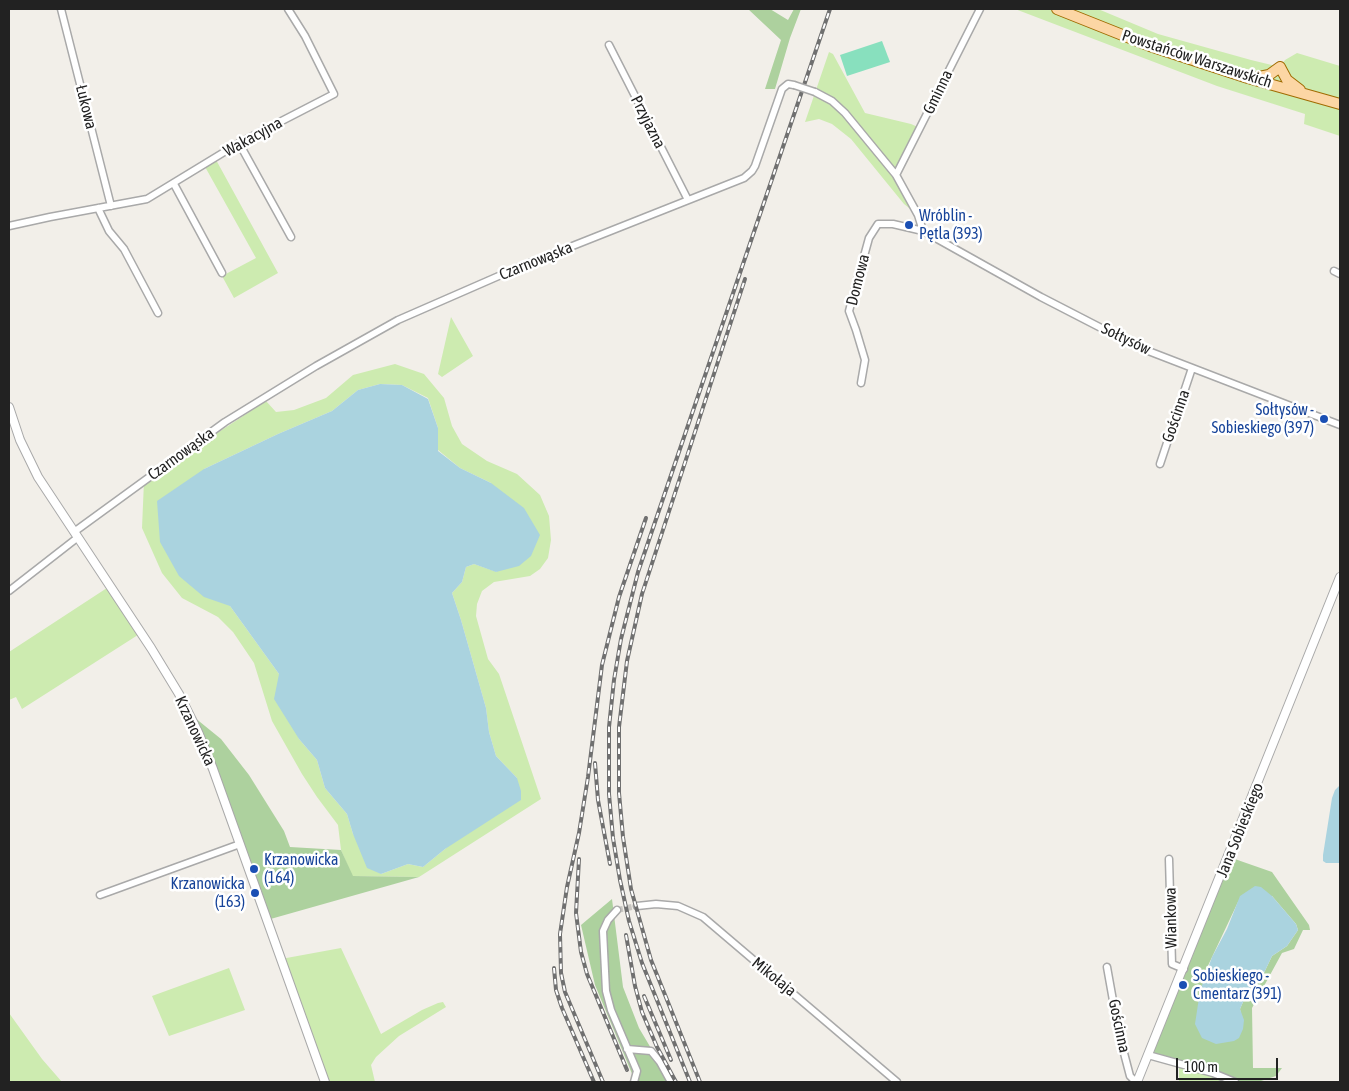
<!DOCTYPE html>
<html>
<head>
<meta charset="utf-8">
<style>
  body { margin:0 }
  #map { position:relative; width:1349px; height:1091px; overflow:hidden; background:#f2efe9; font-family:"Asap Condensed",sans-serif }
  canvas { display:block }
  .frame { position:absolute; inset:0; border:10px solid #222; pointer-events:none }
  .scale { position:absolute; left:1176px; top:1058px; width:102px; height:22px; box-sizing:border-box; border:2px solid #222; border-top:0; padding-left:6px; font-size:15px; line-height:18px; white-space:nowrap; color:#222; -webkit-text-stroke:4px #fff; paint-order:stroke }
</style>
</head>
<body>
<div id="map">
<canvas width="1349" height="1091"></canvas>
<div class="frame"></div>
<div class="scale">100 m</div>
</div>
<script>
const g = document.querySelector('canvas').getContext('2d');
g.lineJoin = 'round';
function fill(path, color) {
  g.fillStyle = color;
  g.fill(path, 'evenodd');
}
function toPath(rows) {
  const path = new Path2D();
  for (const r of rows) {
    path.moveTo(r[0], r[1]);
    for (let i = 2; i < r.length; i += 2) path.lineTo(r[i], r[i + 1]);
  }
  return path;
}
function stroke(path, color, width, dash) {
  g.strokeStyle = color;
  g.lineWidth = width;
  g.lineCap = dash ? 'butt' : 'round';
  g.setLineDash(dash || []);
  g.stroke(path);
}
function label(font, color, halo, rows, align = 'center') {
  g.font = font + ' "Asap Condensed",sans-serif';
  g.lineWidth = 5;
  g.setLineDash([]);
  g.textBaseline = 'middle';
  g.strokeStyle = halo;
  g.fillStyle = color;
  for (const [text, x, y, turn = 0] of rows) {
    g.save();
    g.translate(x, y);
    g.rotate((+turn || 0) * Math.PI / 180);
    g.textAlign = isNaN(turn) ? turn : align;
    if (halo) g.strokeText(text, 0, 0);
    g.fillText(text, 0, 0);
    g.restore();
  }
}
fill(toPath([
  [1015,9,1098,9,1158,34,1251,60,1280,67,1285,60,1297,53,1340,66,1340,136,1304,124,1305,114,1217,86],
  [829,52,833,54,865,113,911,124,920,128,896,175,918,215,904,204,851,139,832,124,819,119,805,122],
  [215,158,278,273,234,298,222,276,256,258,204,165],
  [451,317,473,356,442,377,438,374],
  [395,364,424,374,444,398,452,426,462,444,487,461,517,474,540,495,549,516,551,540,548,558,540,569,530,576,494,582,482,591,477,604,476,616,488,659,499,674,541,799,419,877,352,876,341,850,338,825,317,797,302,774,272,721,254,663,233,632,218,617,182,598,162,573,142,528,144,481,266,401,276,412,294,410,326,398,353,375],
  [380,384,402,385,428,398,438,428,438,450,460,468,491,483,497,572,474,564,466,567,462,582,452,593,461,620,486,708,489,732,496,756,517,778,445,849,423,867,408,864,381,874,353,834,347,814,325,788,317,760,299,739,279,674,230,606,204,469,278,434,332,411,358,390],
  [110,586,141,633,22,709,16,697,9,700,9,652],
  [341,948,381,1034,422,1010,438,1003,443,1002,446,1007,399,1036,376,1057,371,1065,375,1082,325,1082,281,959],
  [229,968,245,1010,169,1036,152,996],
  [9,1013,42,1059,62,1082,9,1082],
  [1179,1064,1235,1082,1179,1082]
]), '#cdebb0');
fill(toPath([
  [748,9,770,9,788,20,794,9,801,9,790,38,775,89,765,89,781,40],
  [189,713,221,739,249,775,284,831,290,847,341,850,353,876,419,877,267,920],
  [1229,857,1272,872,1309,925,1310,930,1303,930,1294,949,1282,953,1252,1008,1253,1068,1282,1068,1276,1076,1258,1082,1235,1082,1148,1055],
  [1272,896,1296,924,1298,930,1287,946,1272,956,1263,975,1243,1002,1240,1009,1241,1015,1205,972,1238,902],
  [612,899,623,987,639,1028,671,1082,637,1082,635,1081,595,985,581,925]
]), '#add19e');
fill(toPath([
  [882,41,890,62,847,76,840,55]
]), '#88e0be');
fill(toPath([
  [380,384,402,385,428,399,438,428,438,451,460,468,491,483,524,508,540,535,531,556,519,566,496,572,474,564,466,567,462,582,452,593,461,620,486,708,489,732,496,756,517,778,521,791,521,800,445,849,423,867,408,864,381,874,367,868,353,834,347,814,325,788,317,760,299,739,274,699,279,674,230,606,204,597,179,576,160,542,157,501,204,469,278,434,332,411,358,390],
  [1340,785,1340,863,1326,863,1323,861,1323,855,1332,798,1335,790],
  [1255,886,1261,887,1272,896,1296,924,1298,930,1287,946,1272,956,1263,975,1243,1002,1240,1009,1244,1020,1243,1029,1239,1038,1234,1041,1216,1044,1202,1038,1195,1024,1200,991,1212,957,1227,929,1240,896]
]), '#aad3df');
stroke(toPath([
  [617,910,637,906]
]), '#c8c6c1', 6, [6, 3]);
const minor = toPath([
  [61,9,111,206],
  [609,45,688,200],
  [815,92,832,101,845,113,896,175,918,215,923,231],
  [239,143,291,237],
  [896,175,980,9],
  [174,184,222,273],
  [98,208,109,231,124,249,158,313],
  [9,226,50,217,147,199,239,143,334,94,305,36,288,9],
  [1334,271,1340,274],
  [861,383,865,360,856,330,849,311,869,238,878,224,893,224,923,231,1041,297,1138,347,1340,425],
  [1160,464,1192,368],
  [74,532,225,422,316,366,398,320,517,268,744,178,752,171,755,166,782,89,788,84,794,85],
  [9,591,77,538],
  [1169,859,1172,964,1184,969],
  [100,895,240,844],
  [637,906,656,904,678,906,703,917,897,1082],
  [617,910,608,920,603,931,606,991,611,1010,637,1071,634,1082],
  [1107,967,1119,1034,1130,1076,1136,1082],
  [627,1049,651,1051,660,1062,671,1082],
  [1148,1055,1213,1073,1235,1082]
]);
const tertiary = toPath([
  [9,407,20,440,38,477,151,648,179,694,198,732,213,769,325,1082],
  [1137,1082,1340,577]
]);
const primary = toPath([
  [1057,9,1150,46,1248,78,1340,104],
  [1254,78,1269,75,1280,67,1287,80,1300,90]
]);
stroke(minor, '#a9a9a9', 9);
stroke(tertiary, '#a9a9a9', 10);
stroke(primary, '#a06b00', 12);
stroke(minor, '#fff', 6);
stroke(tertiary, '#fff', 8);
stroke(primary, '#fcd6a4', 10);
const rail = toPath([
  [595,763,598,800,610,864],
  [579,859,576,913,581,952,587,974,627,1070],
  [626,935,635,986,642,1012,657,1047,676,1082],
  [554,968,556,990,562,1008,594,1082],
  [644,996,671,1060],
  [603,1082,565,992,561,973,560,934,567,887,579,833,588,777,602,665,619,597,646,518],
  [690,1082,642,963,629,921,620,880,613,838,609,794,609,727,614,680,621,639,638,572,830,9],
  [700,1082,651,960,631,889,623,837,619,793,619,727,627,661,642,594,745,279]
]);
stroke(rail, '#707070', 4);
stroke(rail, '#fff', 2, [5.5]);
const minorBridge = toPath([
  [794,85,815,92]
]);
stroke(minorBridge, '#a9a9a9', 9, []);
stroke(minorBridge, '#fff', 6);
for (const [x, y, r, color] of [
  [909,225,5,"#1a4fb4"],
  [1324,419,5,"#1a4fb4"],
  [254,869,5,"#1a4fb4"],
  [255,893,5,"#1a4fb4"],
  [1183,985,5,"#1a4fb4"]
]) {
  const dot = new Path2D();
  dot.arc(x, y, r, 0, 2 * Math.PI);
  g.fillStyle = color;
  g.fill(dot);
  stroke(dot, '#fff', 2);
}
label('16px', '#222', '#fff', [
  ["Powstańców Warszawskich",1197,59,18],
  ["Gminna",938,92,-64],
  ["Łukowa",86,107,76],
  ["Przyjazna",648,122,63],
  ["Wakacyjna",253,137,-29],
  ["Czarnowąska",536,261,-22],
  ["Domowa",858,280,-76],
  ["Sołtysów",1126,339,26],
  ["Gościnna",1176,416,-71],
  ["Czarnowąska",181,454,-36],
  ["Krzanowicka",195,731,65],
  ["Jana Sobieskiego",1240,830,-68],
  ["Wiankowa",1171,918,-91],
  ["Mikołaja",774,977,39],
  ["Gościnna",1119,1026,78]
]);
label('16px', '#164399', '#fff', [
  ["Wróblin -",919,216],
  ["Pętla (393)",919,234],
  ["Sołtysów -",1314,410,"right"],
  ["Sobieskiego (397)",1314,428,"right"],
  ["Krzanowicka",264,860],
  ["(164)",264,878],
  ["Krzanowicka",245,884,"right"],
  ["(163)",245,902,"right"],
  ["Sobieskiego -",1193,976],
  ["Cmentarz (391)",1193,994]
], 'left');
</script>
</body>
</html>
